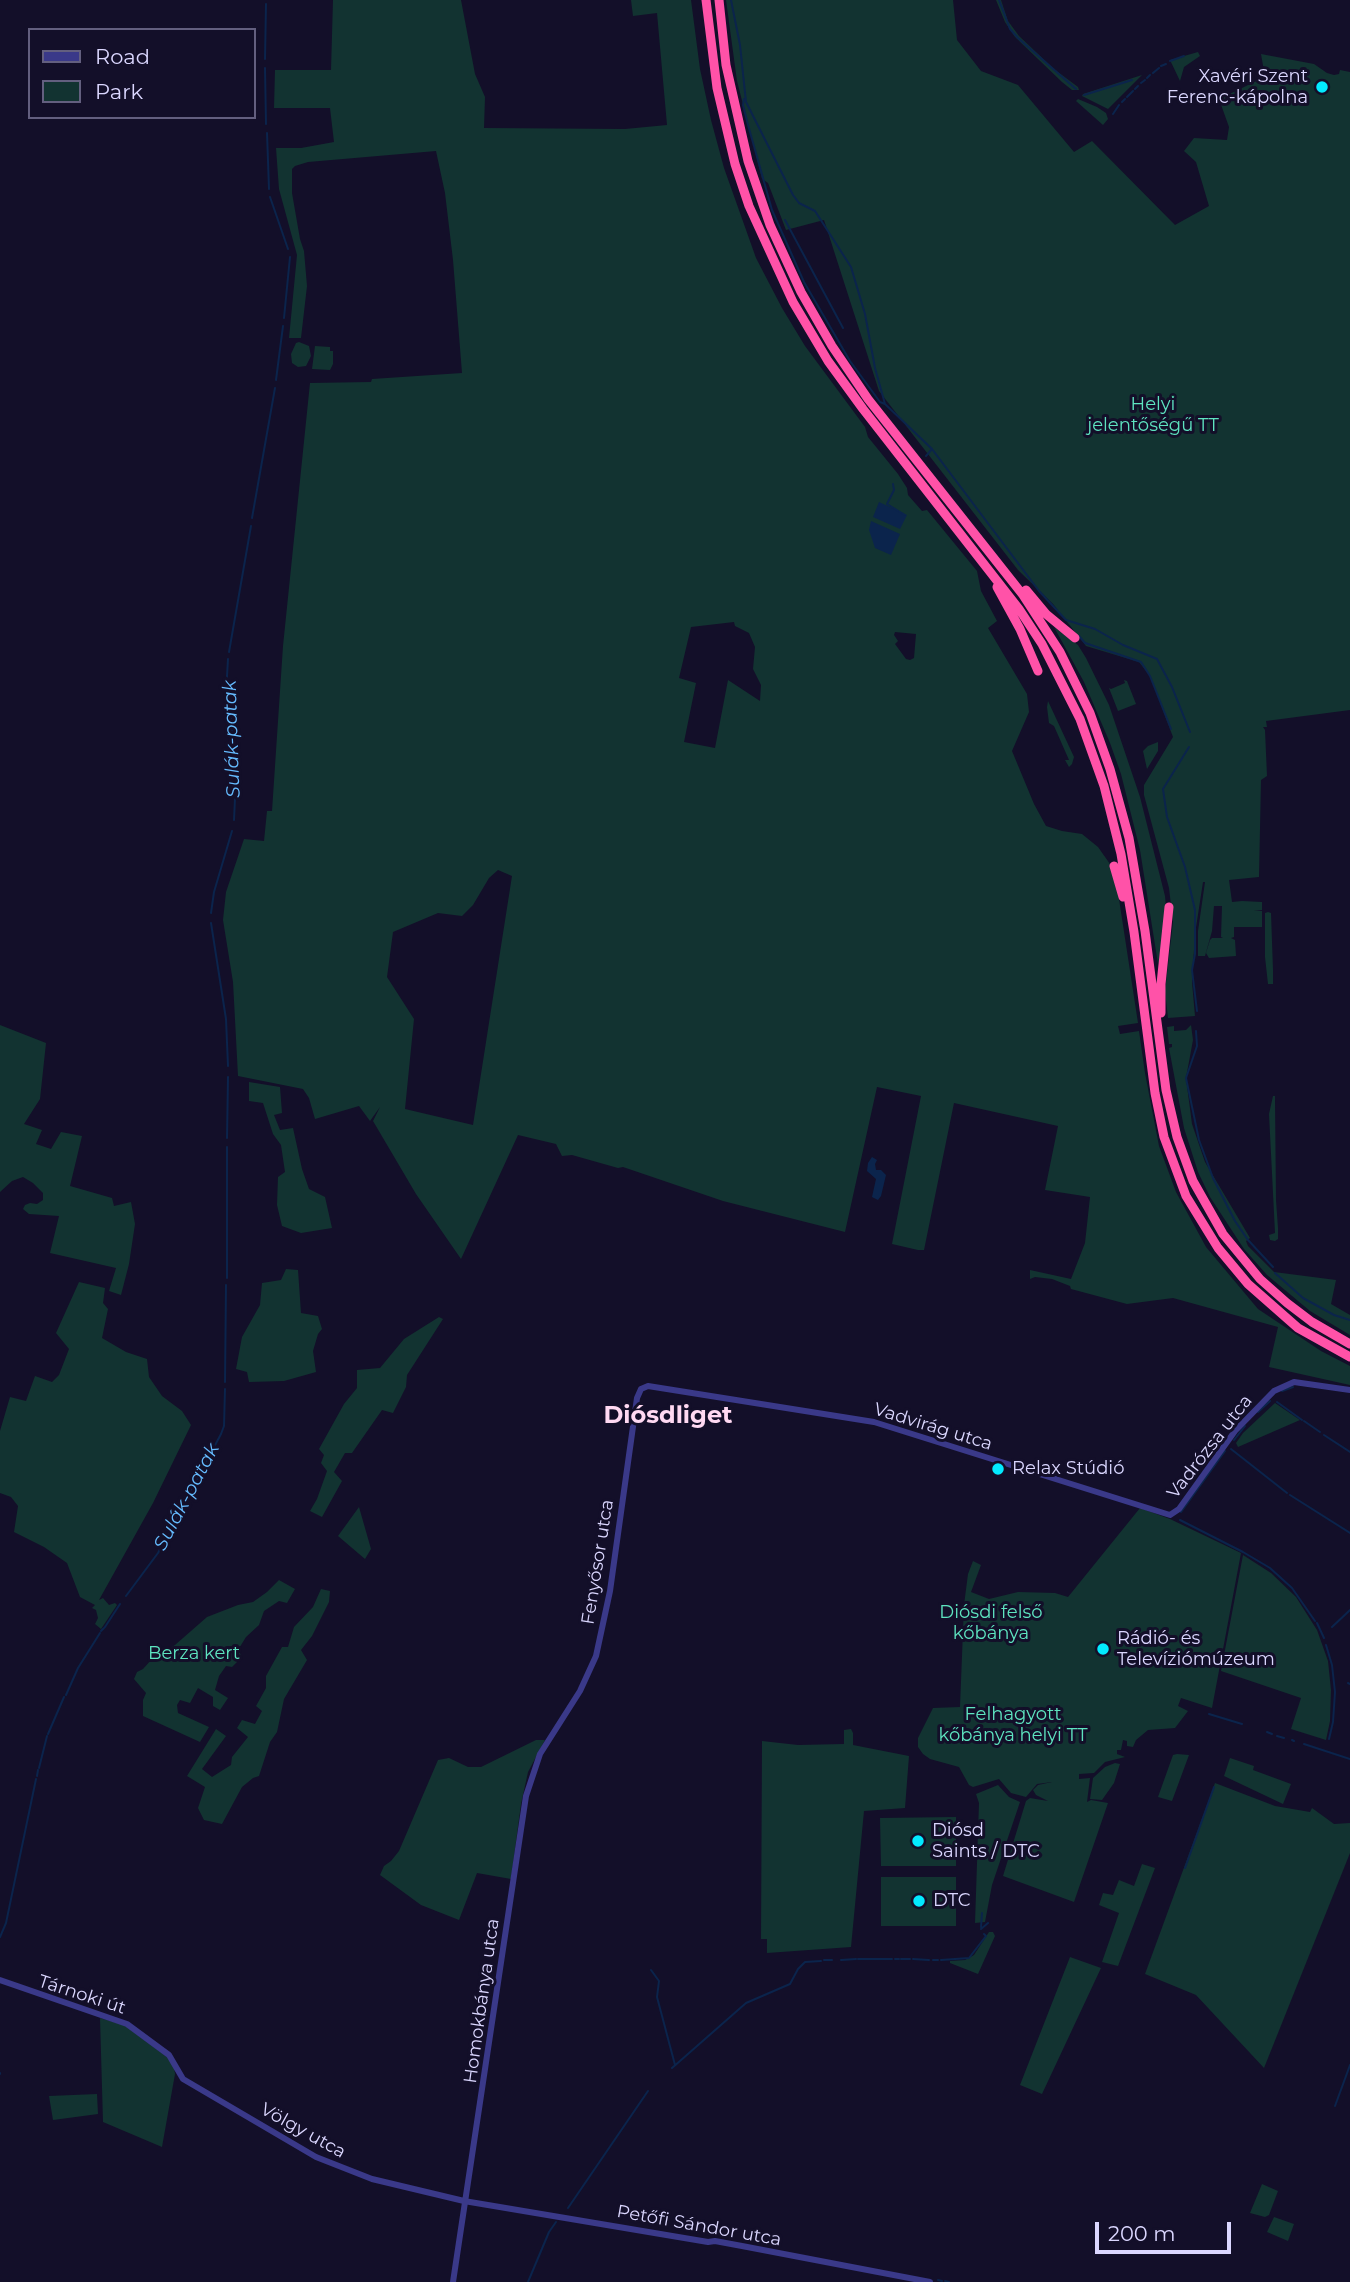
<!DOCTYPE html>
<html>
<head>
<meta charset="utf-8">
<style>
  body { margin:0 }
  #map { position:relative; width:1350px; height:2282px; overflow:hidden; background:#130f29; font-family:Montserrat,sans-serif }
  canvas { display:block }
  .legend { position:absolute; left:28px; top:28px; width:228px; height:91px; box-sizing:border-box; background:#130f29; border:2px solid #635f7f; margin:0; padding:9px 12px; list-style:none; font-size:21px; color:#dbd7ff }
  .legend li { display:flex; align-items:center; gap:14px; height:35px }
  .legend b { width:35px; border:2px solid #635f7f }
  .scale { position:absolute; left:1095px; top:2222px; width:136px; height:32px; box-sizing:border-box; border:4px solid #dbd7ff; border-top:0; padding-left:9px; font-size:21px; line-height:24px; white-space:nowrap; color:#dbd7ff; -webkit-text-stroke:5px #130f29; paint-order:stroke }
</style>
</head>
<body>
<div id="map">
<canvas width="1350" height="2282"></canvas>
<ul class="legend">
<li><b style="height:9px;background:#3a3989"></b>Road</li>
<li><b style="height:19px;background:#123331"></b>Park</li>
</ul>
<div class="scale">200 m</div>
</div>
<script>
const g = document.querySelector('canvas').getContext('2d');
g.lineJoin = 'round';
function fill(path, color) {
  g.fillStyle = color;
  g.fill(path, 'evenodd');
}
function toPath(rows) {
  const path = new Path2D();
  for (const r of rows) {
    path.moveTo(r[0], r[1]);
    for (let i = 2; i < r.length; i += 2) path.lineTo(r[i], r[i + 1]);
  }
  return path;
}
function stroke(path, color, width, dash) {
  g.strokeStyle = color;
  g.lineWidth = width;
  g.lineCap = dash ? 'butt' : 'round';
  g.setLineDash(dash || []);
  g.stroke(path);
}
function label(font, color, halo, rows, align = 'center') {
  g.font = font + ' Montserrat,sans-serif';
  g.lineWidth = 6;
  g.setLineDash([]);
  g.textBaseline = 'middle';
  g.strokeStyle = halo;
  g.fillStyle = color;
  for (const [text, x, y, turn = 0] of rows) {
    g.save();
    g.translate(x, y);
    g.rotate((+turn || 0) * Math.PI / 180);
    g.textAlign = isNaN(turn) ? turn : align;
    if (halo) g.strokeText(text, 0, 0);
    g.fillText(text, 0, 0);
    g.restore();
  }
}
fill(toPath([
  [333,0,461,0,475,74,485,97,484,128,625,129,667,125,657,13,633,16,631,0,691,0,700,69,711,120,724,168,756,258,782,308,805,346,865,427,868,437,898,474,907,488,908,495,922,511,927,510,977,571,981,591,997,621,988,628,1027,694,1029,712,1012,751,1034,804,1046,826,1062,831,1082,834,1098,847,1110,864,1117,886,1138,1023,1118,1026,1120,1034,1139,1031,1145,1073,1159,1146,1176,1192,1206,1247,1258,1309,1321,1351,1350,1366,1350,1385,1269,1367,1278,1327,1173,1298,1127,1304,1071,1289,1070,1286,1052,1279,1035,1277,1030,1279,1030,1270,1071,1279,1085,1243,1090,1197,1045,1190,1058,1126,954,1103,924,1250,918,1250,892,1244,921,1096,877,1087,845,1232,723,1201,623,1167,618,1168,572,1155,562,1156,556,1144,518,1135,461,1259,416,1194,373,1121,380,1107,370,1121,359,1106,315,1119,309,1098,303,1089,238,1076,233,982,223,920,226,892,244,839,264,841,267,811,272,811,283,646,310,383,371,382,372,379,462,373,453,260,445,193,436,151,308,162,295,166,292,169,292,193,300,239,304,251,307,286,301,338,289,338,297,255,279,189,276,148,301,148,334,142,330,108,274,108,275,70,331,70],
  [734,622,735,626,749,633,755,647,753,669,761,685,760,701,728,680,715,748,684,742,696,683,679,678,691,627],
  [895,632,916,634,914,658,910,660,906,659,895,644,898,641,894,635],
  [498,870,512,876,473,1125,405,1109,414,1019,387,977,393,932,438,913,462,916,473,905,489,878],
  [726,0,953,0,957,40,981,71,1018,85,1074,152,1092,141,1175,225,1209,206,1196,162,1184,151,1194,138,1227,140,1229,127,1219,99,1265,77,1261,54,1314,64,1327,73,1334,75,1339,74,1340,70,1350,72,1350,710,1266,721,1267,727,1263,727,1265,730,1267,776,1261,780,1259,877,1229,880,1232,902,1242,901,1262,902,1262,910,1254,911,1262,911,1262,927,1234,927,1234,937,1231,938,1235,940,1236,956,1209,958,1206,953,1210,940,1212,938,1223,938,1221,937,1222,906,1214,906,1212,931,1205,956,1198,956,1198,931,1205,882,1203,882,1195,934,1192,982,1195,1016,1168,1018,1165,991,1173,922,1169,888,1144,795,1144,785,1173,737,1150,676,1139,662,1086,646,1053,604,1018,570,879,391,824,220,786,230,768,183,762,179,737,81],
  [996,0,1001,0,1008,21,1019,36,1054,69,1078,87,1079,90,1072,90,1062,82,1015,37,1005,22],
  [1198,52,1200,56,1184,67,1180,81,1170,60],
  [1142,75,1108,109,1082,96,1083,94],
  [1078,99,1097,107,1106,113,1108,119,1103,125,1076,101],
  [299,342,309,346,311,356,306,366,298,367,292,363,291,354,296,343],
  [315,346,330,347,330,351,333,351,333,364,330,370,312,369],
  [1054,627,1078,645,1086,658,1109,705,1140,797,1165,896,1167,918,1158,964,1140,850,1121,774,1110,743,1084,682],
  [1124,680,1127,681,1136,704,1118,711,1109,688,1111,689,1125,683],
  [1048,701,1074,757,1072,764,1069,767,1065,760,1069,760,1054,726,1049,723,1047,707],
  [1158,742,1158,751,1147,769,1143,751,1148,746],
  [1268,912,1271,913,1273,970,1273,984,1268,984,1265,957,1265,913],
  [0,1025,46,1043,40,1099,24,1124,42,1130,36,1144,51,1149,61,1132,82,1136,70,1186,112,1198,114,1206,131,1202,135,1224,129,1264,121,1295,109,1291,116,1268,50,1253,59,1216,29,1214,23,1209,25,1205,30,1203,37,1204,43,1200,43,1193,33,1183,23,1177,12,1181,0,1192],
  [1191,1025,1193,1040,1186,1078,1192,1124,1205,1162,1250,1238,1246,1241,1248,1246,1274,1272,1336,1280,1331,1304,1350,1315,1350,1335,1310,1311,1267,1275,1244,1249,1210,1197,1198,1172,1184,1128,1169,1048,1172,1047,1172,1044,1169,1044,1167,1027,1174,1026,1174,1031,1186,1030],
  [249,1082,280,1087,282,1113,274,1115,280,1130,293,1128,302,1169,309,1189,325,1197,332,1228,301,1233,282,1226,277,1205,278,1177,285,1172,281,1145,273,1134,263,1103,249,1101],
  [1273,1096,1275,1096,1275,1100,1276,1200,1278,1228,1278,1239,1275,1241,1270,1240,1269,1235,1275,1233,1269,1114],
  [286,1269,298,1270,301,1313,318,1316,322,1329,318,1334,313,1351,316,1372,284,1381,249,1382,247,1372,236,1369,242,1337,260,1305,262,1283,281,1280],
  [79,1282,105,1288,103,1303,108,1309,102,1338,126,1352,147,1359,149,1377,162,1396,182,1411,191,1425,153,1503,99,1600,103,1598,109,1605,115,1603,117,1605,101,1629,95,1624,98,1618,96,1610,92,1608,95,1605,80,1597,67,1563,44,1547,14,1532,18,1506,11,1497,0,1493,0,1431,10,1397,26,1401,35,1376,52,1382,59,1375,69,1349,56,1333],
  [439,1317,443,1319,407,1375,406,1387,393,1413,382,1410,352,1453,345,1453,334,1472,342,1481,322,1517,310,1511,317,1499,327,1471,321,1463,324,1455,319,1449,344,1404,357,1388,357,1370,380,1368,404,1339],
  [1275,1403,1300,1420,1238,1447,1236,1443,1243,1433],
  [359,1507,371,1549,365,1559,338,1536],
  [1140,1508,1170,1519,1241,1553,1212,1708,1181,1698,1178,1706,1188,1711,1175,1728,1148,1730,1136,1740,1133,1747,1127,1746,1127,1741,1123,1740,1121,1750,1117,1750,1117,1754,1125,1757,1105,1762,1094,1773,1079,1774,1079,1779,1090,1778,1087,1802,1091,1800,1108,1803,1074,1902,1003,1876,1026,1801,1030,1798,1048,1801,1036,1795,1033,1790,1038,1785,1052,1782,1037,1784,1026,1797,1011,1793,999,1779,973,1787,969,1785,959,1767,930,1759,923,1754,918,1747,918,1738,933,1708,960,1707,964,1605,968,1574,973,1561,981,1565,971,1592,989,1599,1018,1592,1055,1593,1068,1597],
  [1243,1555,1271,1573,1296,1597,1317,1630,1328,1661,1331,1690,1330,1721,1326,1740,1291,1729,1301,1698,1221,1671],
  [279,1580,295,1589,287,1603,279,1601,264,1611,259,1625,246,1637,238,1650,242,1657,232,1667,226,1666,219,1676,215,1690,228,1698,220,1710,213,1706,213,1697,198,1688,190,1703,180,1700,177,1705,178,1713,209,1727,200,1742,143,1716,143,1700,146,1693,134,1679,137,1672,143,1669,152,1659,175,1645,207,1617,238,1605,253,1602,267,1592],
  [321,1589,330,1591,329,1602,312,1636,301,1650,307,1660,284,1699,277,1732,270,1742,259,1776,253,1778,242,1787,222,1824,204,1820,198,1808,205,1787,187,1776,216,1729,226,1736,202,1769,212,1777,231,1765,232,1757,248,1737,237,1728,242,1720,255,1724,262,1711,256,1706,266,1688,266,1676,282,1647,288,1647,294,1627,313,1607],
  [851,1729,853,1733,853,1745,909,1756,905,1808,864,1811,851,1947,767,1953,767,1939,761,1939,762,1741,798,1745,844,1744,844,1730],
  [536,1740,545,1740,528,1772,521,1804,511,1879,477,1873,459,1920,421,1905,380,1875,384,1866,391,1861,399,1851,438,1760,449,1758,468,1767,481,1767],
  [1177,1754,1189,1755,1172,1801,1158,1797,1173,1755],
  [1230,1758,1254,1766,1253,1770,1291,1784,1283,1804,1224,1776],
  [1115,1763,1120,1764,1114,1783,1102,1800,1090,1799,1093,1778,1105,1767],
  [1215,1783,1275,1806,1310,1812,1312,1808,1334,1824,1350,1823,1350,1853,1264,2068,1196,1995,1145,1974],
  [998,1785,1009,1797,1020,1802,992,1885,985,1922,975,1923,979,1803,976,1794],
  [956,1817,956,1866,881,1866,880,1818],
  [1142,1864,1155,1868,1118,1966,1102,1962,1119,1913,1099,1905,1103,1893,1113,1895,1119,1880,1134,1886],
  [881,1877,956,1877,956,1926,881,1926],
  [989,1932,993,1932,995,1936,978,1974,950,1963,950,1961,965,1960,974,1955],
  [1070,1957,1101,1968,1042,2094,1020,2085],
  [100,2018,124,2025,167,2057,174,2067,175,2074,162,2147,103,2122],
  [97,2094,98,2114,53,2120,49,2096],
  [1262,2184,1278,2191,1269,2215,1265,2217,1250,2213],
  [1274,2217,1294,2224,1288,2241,1267,2232]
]), '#123331');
fill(toPath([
  [879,502,907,515,900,529,873,517],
  [871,521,900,534,891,555,875,548,869,530],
  [872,1157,877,1160,875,1164,876,1170,881,1170,886,1175,881,1196,878,1200,872,1197,876,1179,867,1171,868,1163]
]), '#0b244c');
stroke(toPath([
  [731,0,740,45,746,102,793,195,799,203,815,211,851,267,865,314,875,368,885,404],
  [999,0,1010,29,1018,38,1076,89],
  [265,59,266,4],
  [1170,61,1184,56],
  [1161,66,1166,64],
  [265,68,266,124],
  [1153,73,1159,68],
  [1147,78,1150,75],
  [1141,83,1145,80],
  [1135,89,1138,86],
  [1084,95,1132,80],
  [1127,97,1133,91],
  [744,99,743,105,748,125,772,210,804,282,850,361,880,402,885,404,932,449,926,456],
  [1122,102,1125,99],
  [1113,114,1119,105],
  [267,133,269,189],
  [270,197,288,249],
  [785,220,843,328],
  [284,318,290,257],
  [276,380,283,326],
  [932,449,1039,591,1066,620,1095,629,1123,645,1157,659,1172,687,1190,732],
  [893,484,894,490,887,504,905,515],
  [252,518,275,388],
  [1079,636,1085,643,1141,662,1150,676,1171,729],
  [229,652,251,526],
  [228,659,227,676,236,777,234,820],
  [1189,747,1163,789,1167,817,1185,867,1195,910,1195,954,1192,970,1197,1011],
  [211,913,214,892,232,831],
  [211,923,226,1019,228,1066],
  [1196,1031,1197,1046,1186,1078,1199,1140,1213,1178,1235,1221,1248,1240,1273,1267],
  [227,1138,228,1077],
  [1275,1273,1303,1298,1334,1315,1350,1320],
  [227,1278,227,1147],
  [225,1382,226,1285],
  [1282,1391,1293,1387],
  [1277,1402,1302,1420],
  [1258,1412,1270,1401],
  [1304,1421,1320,1432],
  [1324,1435,1350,1452],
  [1234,1440,1245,1426],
  [1231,1449,1287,1493],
  [1290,1495,1350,1533],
  [1181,1512,1225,1451],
  [1180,1520,1243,1552,1270,1568,1292,1588,1315,1621],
  [126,1596,158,1553,221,1434,224,1426,225,1389],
  [1317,1623,1324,1638],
  [105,1627,120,1604],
  [1332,1627,1350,1610],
  [101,1631,104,1628],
  [1326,1645,1332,1665,1335,1692,1333,1722,1329,1739],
  [1348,1683,1350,1684],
  [66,1695,78,1668,100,1633],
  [1209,1714,1242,1724],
  [1267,1732,1272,1734],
  [48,1734,64,1697],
  [1277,1736,1284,1738],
  [1292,1740,1294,1741],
  [1304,1744,1350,1759],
  [39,1768,47,1736],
  [37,1776,38,1770],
  [1185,1868,1214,1787],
  [981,1927,982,1913],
  [981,1929,988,1923],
  [0,1937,6,1923,36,1779],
  [858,1959,892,1959],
  [895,1959,899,1959],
  [901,1959,910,1959],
  [913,1959,929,1960],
  [824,1960,832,1960],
  [841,1960,856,1959],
  [933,1960,938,1960],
  [941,1960,969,1958,986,1936,984,1934],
  [651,1970,659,1981,657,1997,675,2065],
  [672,2068,746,2003,790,1984,798,1969,805,1962,821,1961],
  [0,2073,0,2074],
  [1335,2106,1350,2065],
  [568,2208,648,2091],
  [938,2280,942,2281],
  [945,2281,949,2282],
  [528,2282,549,2232,556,2222]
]), '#0b244c', 2);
stroke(toPath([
  [0,1980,127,2024,169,2055,183,2079,316,2157,372,2179,464,2201,708,2242,715,2241,742,2246,930,2282],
  [453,2282,526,1796,540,1754,580,1691,596,1656,610,1591,637,1398,641,1389,648,1386,874,1422,1170,1515,1179,1509,1235,1431,1274,1391,1294,1382,1350,1390]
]), '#3a3989', 6);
stroke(toPath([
  [706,0,717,88,735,164,749,206,793,302,828,361,863,409,1019,609,1042,644,1080,719,1104,786,1121,854,1134,932,1155,1093,1164,1137,1186,1196,1218,1248,1248,1284,1298,1328,1350,1357],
  [719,0,726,65,748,161,770,225,801,292,832,346,868,399,1023,595,1060,652,1090,713,1110,769,1129,838,1145,931,1166,1090,1177,1137,1193,1181,1223,1234,1260,1279,1287,1303,1312,1322,1350,1344],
  [997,587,1020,629,1038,671],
  [1026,590,1046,614,1075,638],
  [1114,866,1123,897],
  [1161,1013,1161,984,1169,907]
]), '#ff52a8', 9);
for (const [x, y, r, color] of [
  [1322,87,7,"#03eaff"],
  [998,1469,7,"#03eaff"],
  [1103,1649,7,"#03eaff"],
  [918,1841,7,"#03eaff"],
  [919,1901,7,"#03eaff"]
]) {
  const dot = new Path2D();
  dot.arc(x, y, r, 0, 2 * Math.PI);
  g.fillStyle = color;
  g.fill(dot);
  stroke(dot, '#130f29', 2.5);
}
label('18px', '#dbd7ff', '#130f29', [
  ["Xavéri Szent",1308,77,"right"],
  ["Ferenc-kápolna",1308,98,"right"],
  ["Relax Stúdió",1012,1469],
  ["Rádió- és",1117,1639],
  ["Televíziómúzeum",1117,1660],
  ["Diósd",932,1831],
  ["Saints / DTC",932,1852],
  ["DTC",933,1901]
], 'left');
label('18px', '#5ee4c0', '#130f29', [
  ["Helyi",1153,405],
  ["jelentőségű TT",1153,426],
  ["Diósdi felső",991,1613],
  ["kőbánya",991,1634],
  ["Berza kert",194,1654],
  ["Felhagyott",1013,1715],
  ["kőbánya helyi TT",1013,1736]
]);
label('18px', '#dbd7ff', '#130f29', [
  ["Vadvirág utca",933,1427,17],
  ["Vadrózsa utca",1210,1447,-52],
  ["Fenyősor utca",598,1562,-81],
  ["Tárnoki út",82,1995,18],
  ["Homokbánya utca",482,2001,-82],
  ["Völgy utca",303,2131,29],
  ["Petőfi Sándor utca",699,2226,10]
]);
label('italic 19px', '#65bbff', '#130f29', [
  ["Sulák-patak",232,739,-92],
  ["Sulák-patak",187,1497,-62]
]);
label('bold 24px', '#ffd9f2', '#130f29', [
  ["Diósdliget",668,1416]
]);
</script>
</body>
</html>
